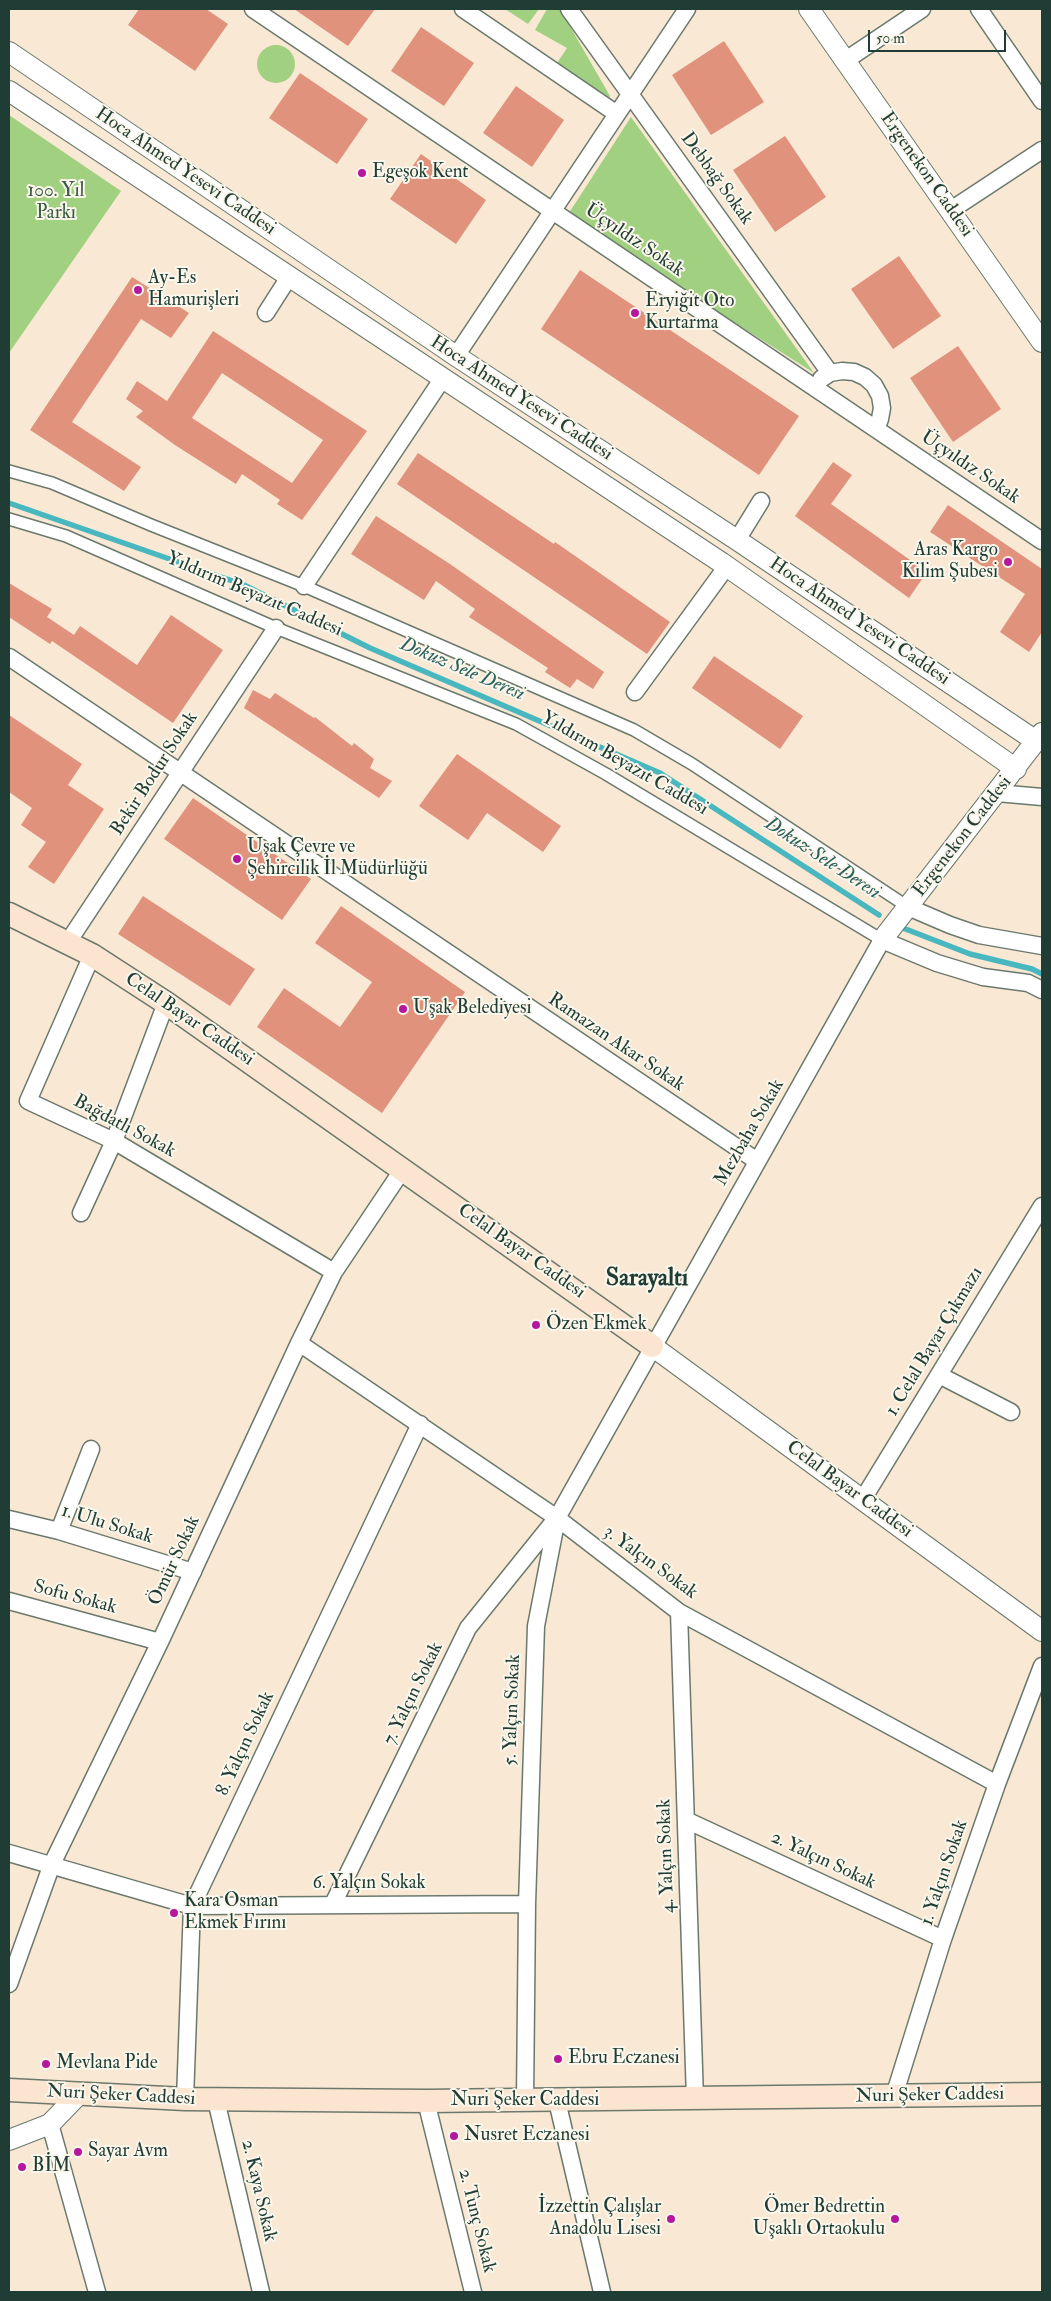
<!DOCTYPE html>
<html>
<head>
<meta charset="utf-8">
<style>
  body { margin:0 }
  #map { position:relative; width:1051px; height:2301px; overflow:hidden; background:#f8e8d4; font-family:"IM FELL Double Pica",serif }
  canvas { display:block }
  .frame { position:absolute; inset:0; border:10px solid #1f3d34; pointer-events:none }
  .scale { position:absolute; left:868px; top:30px; width:138px; height:22px; box-sizing:border-box; border:2px solid #1f3d34; border-top:0; padding-left:6px; font-size:15px; line-height:18px; white-space:nowrap; color:#1f3d34; -webkit-text-stroke:4px #fbf7ec; paint-order:stroke }
</style>
</head>
<body>
<div id="map">
<canvas width="1051" height="2301"></canvas>
<div class="frame"></div>
<div class="scale">50 m</div>
</div>
<script>
const g = document.querySelector('canvas').getContext('2d');
g.lineJoin = 'round';
function fill(path, color) {
  g.fillStyle = color;
  g.fill(path, 'evenodd');
}
function toPath(rows) {
  const path = new Path2D();
  for (const r of rows) {
    if (r.length === 3) {
      path.moveTo(r[0] + r[2], r[1]);
      path.arc(r[0], r[1], r[2], 0, 2 * Math.PI);
      continue;
    }
    path.moveTo(r[0], r[1]);
    for (let i = 2; i < r.length; i += 2) path.lineTo(r[i], r[i + 1]);
  }
  return path;
}
function stroke(path, color, width, dash) {
  g.strokeStyle = color;
  g.lineWidth = width;
  g.lineCap = dash ? 'butt' : 'round';
  g.setLineDash(dash || []);
  g.stroke(path);
}
function label(font, color, halo, rows, align = 'center') {
  g.font = font + ' "IM FELL Double Pica",serif';
  g.lineWidth = 4;
  g.setLineDash([]);
  g.textBaseline = 'middle';
  g.strokeStyle = halo;
  g.fillStyle = color;
  for (const [text, x, y, turn = 0] of rows) {
    g.save();
    g.translate(x, y);
    g.rotate((+turn || 0) * Math.PI / 180);
    g.textAlign = isNaN(turn) ? turn : align;
    if (halo) g.strokeText(text, 0, 0);
    g.fillText(text, 0, 0);
    g.restore();
  }
}
fill(toPath([
  [505,9,539,9,528,24],
  [547,9,560,9,610,96,609,98,557,63,567,48,535,30],
  [276,64,19],
  [9,115,121,191,9,353],
  [631,117,814,373,567,216]
]), '#a1d180');
stroke(toPath([
  [9,503,244,585,370,648,660,773,879,915],
  [903,928,970,954,1032,969,1042,974]
]), '#48b7bf', 5.5);
fill(toPath([
  [139,9,206,9,228,24,195,71,128,25],
  [294,9,375,9,348,46],
  [421,27,474,63,444,106,391,71],
  [724,41,764,102,711,135,672,75],
  [300,73,368,119,337,164,269,118],
  [516,86,564,120,532,167,483,133],
  [785,136,826,197,775,232,733,170],
  [421,154,486,200,456,244,390,199],
  [899,256,941,316,893,349,851,289],
  [580,270,799,416,759,475,541,329],
  [132,277,189,313,171,338,141,319,72,422,141,467,124,491,30,430],
  [213,331,367,431,302,520,277,504,280,500,242,474,236,484,175,445,136,417,143,411,126,399,137,381,167,401],
  [222,373,323,440,292,483,192,418],
  [958,346,1001,409,953,442,910,378],
  [418,453,554,544,555,542,670,622,647,654,397,484],
  [833,462,852,475,831,504,927,572,909,598,795,516],
  [948,505,1042,569,1042,632,1029,652,1000,632,1025,594,930,532],
  [376,516,450,564,604,672,593,689,577,679,570,688,545,672,548,668,469,617,475,609,436,581,424,600,351,554],
  [9,583,52,609,47,617,74,635,80,626,137,665,171,615,223,650,173,723,52,641,50,644,9,617],
  [714,656,803,716,780,749,692,688],
  [253,690,270,699,275,693,314,718,315,717,352,746,354,743,374,759,370,768,392,781,379,798,244,708],
  [9,715,82,764,68,785,104,809,54,884,28,867,46,842,21,825,32,808,9,792],
  [457,754,561,826,543,852,487,813,468,840,419,806],
  [193,798,311,879,282,920,164,839],
  [143,896,255,969,230,1006,118,934],
  [341,906,465,992,382,1113,257,1027,284,988,340,1027,372,982,315,943]
]), '#e0927d');
const pedestrian = toPath([
  [9,471,52,483,151,525,304,586,634,730,692,764,908,907],
  [9,519,66,536,276,628,516,724,606,774,882,940]
]);
const minor = toPath([
  [253,9,1042,541],
  [463,9,617,114],
  [569,9,830,373],
  [979,9,1042,101],
  [846,60,922,9],
  [951,210,1042,150],
  [266,313,289,277],
  [456,356,687,9],
  [821,379,830,373,842,371,854,372,865,377,874,385,880,396,882,408,880,419,876,429],
  [737,540,761,501],
  [304,586,443,378],
  [9,657,757,1161],
  [635,692,727,566],
  [997,793,1042,797],
  [908,907,950,925,979,935,1042,946],
  [68,942,276,628],
  [92,955,28,1101,114,1141,334,1272],
  [81,1213,114,1141,166,1003],
  [299,1343,557,1518,679,1612,997,1784],
  [939,1375,1011,1412],
  [863,1499,1042,1206],
  [9,1519,59,1531,193,1572],
  [59,1531,91,1449],
  [9,1601,160,1642],
  [679,1612,695,2099],
  [686,1820,943,1939],
  [9,1853,192,1906,527,1904],
  [333,1904,468,1628,555,1520],
  [9,1984,52,1864,160,1642,299,1343,334,1272,403,1169],
  [894,2096,943,1939,997,1784,1042,1666],
  [185,2099,192,1906,420,1424],
  [216,2100,261,2292],
  [426,2101,473,2292],
  [525,2101,527,1904,536,1626,557,1518,882,940,937,963,983,977,1028,983,1042,990],
  [557,2101,602,2292],
  [50,2124,97,2292]
]);
const tertiary = toPath([
  [809,9,1042,342],
  [9,52,456,356,737,540,1036,741],
  [9,91,722,563,1016,769],
  [882,940,1042,733],
  [652,1346,1042,1631],
  [9,2140,50,2124,79,2094]
]);
const secondary = toPath([
  [9,914,92,955,166,1003,652,1346],
  [9,2090,185,2099,426,2101,1042,2094]
]);
stroke(pedestrian, '#6b796c', 14);
stroke(minor, '#6b796c', 19);
stroke(tertiary, '#6b796c', 22);
stroke(secondary, '#6b796c', 25);
stroke(pedestrian, '#fff', 11);
stroke(minor, '#fff', 16);
stroke(tertiary, '#fff', 20);
stroke(secondary, '#fce5d0', 22);
for (const [x, y, r, color] of [
  [362,173,5,"#b5179e"],
  [138,290,5,"#b5179e"],
  [635,313,5,"#b5179e"],
  [1008,562,5,"#b5179e"],
  [237,859,5,"#b5179e"],
  [403,1009,5,"#b5179e"],
  [536,1325,5,"#b5179e"],
  [174,1913,5,"#b5179e"],
  [558,2059,5,"#b5179e"],
  [46,2064,5,"#b5179e"],
  [454,2136,5,"#b5179e"],
  [78,2152,5,"#b5179e"],
  [22,2167,5,"#b5179e"],
  [671,2219,5,"#b5179e"],
  [895,2219,5,"#b5179e"]
]) {
  const dot = new Path2D();
  dot.arc(x, y, r, 0, 2 * Math.PI);
  g.fillStyle = color;
  g.fill(dot);
  stroke(dot, '#fbf7ec', 2);
}
label('19px', '#1f3d34', '#fbf7ec', [
  ["Hoca Ahmed Yesevi Caddesi",185,172,34],
  ["Ergenekon Caddesi",926,175,55],
  ["Debbağ Sokak",716,179,54],
  ["Üçyıldız Sokak",634,241,34],
  ["Hoca Ahmed Yesevi Caddesi",521,399,33],
  ["Üçyıldız Sokak",970,468,34],
  ["Yıldırım Beyazıt Caddesi",254,595,23],
  ["Hoca Ahmed Yesevi Caddesi",859,622,34],
  ["Yıldırım Beyazıt Caddesi",624,764,30],
  ["Bekir Bodur Sokak",155,774,-57],
  ["Ergenekon Caddesi",963,837,-52],
  ["Celal Bayar Caddesi",189,1020,34],
  ["Ramazan Akar Sokak",616,1043,34],
  ["Bağdatlı Sokak",124,1127,28],
  ["Mezbaha Sokak",750,1133,-60],
  ["Celal Bayar Caddesi",521,1252,35],
  ["1. Celal Bayar Çıkmazı",935,1342,-59],
  ["Celal Bayar Caddesi",849,1490,36],
  ["1. Ulu Sokak",107,1525,17],
  ["Ömür Sokak",175,1561,-65],
  ["3. Yalçın Sokak",650,1563,36],
  ["Sofu Sokak",75,1598,15],
  ["7. Yalçın Sokak",414,1694,-64],
  ["5. Yalçın Sokak",513,1710,-88],
  ["8. Yalçın Sokak",246,1744,-65],
  ["4. Yalçın Sokak",667,1856,-92],
  ["2. Yalçın Sokak",823,1861,25],
  ["1. Yalçın Sokak",945,1873,-71],
  ["6. Yalçın Sokak",369,1884],
  ["Nuri Şeker Caddesi",121,2096,3],
  ["Nuri Şeker Caddesi",930,2096,-1],
  ["Nuri Şeker Caddesi",525,2101],
  ["2. Kaya Sokak",258,2191,77],
  ["2. Tunç Sokak",476,2221,76]
]);
label('19px', '#1f3d34', '#fbf7ec', [
  ["Egeşok Kent",372,173],
  ["Ay-Es",148,279],
  ["Hamurişleri",148,301],
  ["Eryiğit Oto",645,302],
  ["Kurtarma",645,324],
  ["Aras Kargo",998,551,"right"],
  ["Kilim Şubesi",998,573,"right"],
  ["Uşak Çevre ve",247,848],
  ["Şehircilik İl Müdürlüğü",247,870],
  ["Uşak Belediyesi",413,1009],
  ["Özen Ekmek",546,1325],
  ["Kara Osman",184,1902],
  ["Ekmek Fırını",184,1924],
  ["Ebru Eczanesi",568,2059],
  ["Mevlana Pide",56,2064],
  ["Nusret Eczanesi",464,2136],
  ["Sayar Avm",88,2152],
  ["BİM",32,2167],
  ["İzzettin Çalışlar",661,2208,"right"],
  ["Anadolu Lisesi",661,2230,"right"],
  ["Ömer Bedrettin",885,2208,"right"],
  ["Uşaklı Ortaokulu",885,2230,"right"]
], 'left');
label('19px', '#395b43', '#fbf7ec', [
  ["100. Yıl",56,192],
  ["Parkı",56,214]
]);
label('italic 20px', '#2b625e', '#fbf7ec', [
  ["Dokuz Sele Deresi",462,670,23],
  ["Dokuz Sele Deresi",822,859,33]
]);
label('bold 24px', '#1f3d34', '#fbf7ec', [
  ["Sarayaltı",647,1280]
]);
</script>
</body>
</html>
